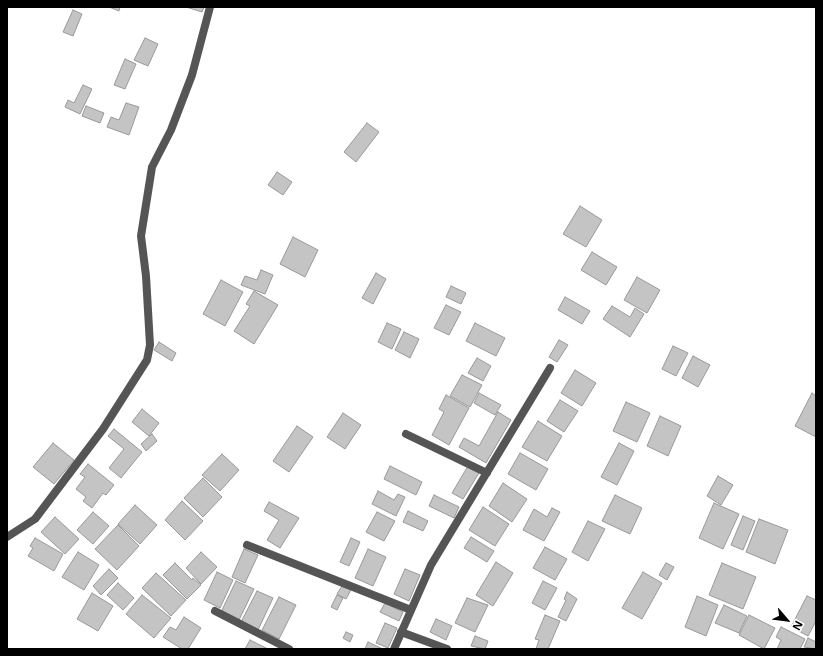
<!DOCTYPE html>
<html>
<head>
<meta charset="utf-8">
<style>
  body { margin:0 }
  #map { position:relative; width:823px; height:656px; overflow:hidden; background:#fff; font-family:"Noto Sans",sans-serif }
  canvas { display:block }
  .frame { position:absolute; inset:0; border:8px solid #000; pointer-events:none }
  .north { position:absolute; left:767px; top:600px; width:40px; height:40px; -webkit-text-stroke:3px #fff; paint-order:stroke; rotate:118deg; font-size:11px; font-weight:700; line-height:16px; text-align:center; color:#000 }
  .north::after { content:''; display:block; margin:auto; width:14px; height:18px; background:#000; clip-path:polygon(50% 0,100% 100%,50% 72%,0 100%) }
</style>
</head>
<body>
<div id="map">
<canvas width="823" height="656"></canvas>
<div class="frame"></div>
<div class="north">N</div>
</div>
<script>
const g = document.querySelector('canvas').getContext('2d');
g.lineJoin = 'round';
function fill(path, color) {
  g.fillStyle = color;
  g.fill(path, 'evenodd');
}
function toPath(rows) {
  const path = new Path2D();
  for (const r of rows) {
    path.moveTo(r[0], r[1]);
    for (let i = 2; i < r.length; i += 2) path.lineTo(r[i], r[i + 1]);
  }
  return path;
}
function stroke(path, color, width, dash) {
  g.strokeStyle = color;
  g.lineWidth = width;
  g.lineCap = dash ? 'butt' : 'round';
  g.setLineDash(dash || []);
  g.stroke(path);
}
const building = toPath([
  [109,7,120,7,119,11,109,7],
  [186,7,204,7,202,12,186,7],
  [73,10,82,14,73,36,63,32,73,10],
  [145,38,158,44,148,66,134,60,145,38],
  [125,59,136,64,125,89,114,85,125,59],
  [83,85,92,89,80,114,65,107,68,100,74,103,83,85],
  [126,103,139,107,129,135,107,127,111,117,119,120,126,103],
  [86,106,104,113,100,123,82,116,86,106],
  [367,123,379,132,356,162,344,152,367,123],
  [277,172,292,182,283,195,268,185,277,172],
  [580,206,602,220,586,247,563,234,580,206],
  [293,237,318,250,305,277,280,264,293,237],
  [592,252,617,267,606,285,581,270,592,252],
  [261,270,273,275,265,294,241,285,245,276,257,280,261,270],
  [376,273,386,279,373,304,362,298,376,273],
  [637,277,660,290,647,313,624,300,637,277],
  [221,280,243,292,225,326,203,314,221,280],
  [451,286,466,293,461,304,446,297,451,286],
  [254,291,278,305,254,344,234,331,250,306,246,304,254,291],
  [565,297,590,311,582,324,558,310,565,297],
  [446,305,461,312,449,335,434,328,446,305],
  [612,306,630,317,635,308,644,314,630,337,603,319,612,306],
  [387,323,401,329,392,349,378,342,387,323],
  [475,323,505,338,496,356,466,341,475,323],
  [404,332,419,339,410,358,395,350,404,332],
  [559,340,568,345,557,362,549,357,559,340],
  [159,342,176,353,172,361,154,350,159,342],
  [673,346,688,353,676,376,662,369,673,346],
  [693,356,710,365,698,387,682,378,693,356],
  [477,358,491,366,483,381,468,373,477,358],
  [575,370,596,383,582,406,561,393,575,370],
  [462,375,482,385,470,407,450,396,462,375],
  [479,393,501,405,495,415,474,403,479,393],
  [812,393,816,396,816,437,795,426,812,393],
  [446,395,469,408,449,445,432,435,444,412,439,409,446,395],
  [560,400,578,411,564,432,547,421,560,400],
  [626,402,650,413,637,442,613,431,626,402],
  [142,409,159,423,149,436,132,422,142,409],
  [498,412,511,420,486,463,459,447,464,438,479,446,498,412],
  [343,413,361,425,345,449,327,437,343,413],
  [660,416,681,426,668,456,647,446,660,416],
  [538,421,562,436,547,461,522,447,538,421],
  [297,426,313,437,289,472,273,461,297,426],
  [114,429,142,452,121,478,109,468,124,449,108,436,114,429],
  [152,434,157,441,146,451,141,444,152,434],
  [53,443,74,460,54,484,33,467,53,443],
  [619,443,634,451,617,485,601,477,619,443],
  [520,453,548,469,536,490,508,474,520,453],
  [222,454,239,470,220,491,202,475,222,454],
  [88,464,114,485,106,495,103,493,92,508,83,501,86,497,76,489,85,477,80,474,88,464],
  [390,466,422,482,416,495,384,479,390,466],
  [468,466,479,473,463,499,452,493,468,466],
  [718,476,733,485,721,505,707,496,718,476],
  [203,478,222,497,203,517,184,498,203,478],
  [503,483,527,499,512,522,489,506,503,483],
  [378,491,394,500,398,494,405,497,396,516,372,504,378,491],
  [434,495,459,507,454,518,429,506,434,495],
  [615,495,642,508,630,534,602,521,615,495],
  [182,501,203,521,185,540,165,520,182,501],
  [269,502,299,518,280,548,267,540,279,520,264,511,269,502],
  [714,503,739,514,723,549,699,538,714,503],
  [135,505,157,525,140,544,118,524,135,505],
  [483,507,509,524,495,546,469,530,483,507],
  [552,508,560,512,544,541,523,530,534,509,547,517,552,508],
  [408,511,428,521,423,531,403,522,408,511],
  [93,512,109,526,93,544,77,530,93,512],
  [377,512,395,521,384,541,366,532,377,512],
  [743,516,755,521,743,550,731,545,743,516],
  [55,517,79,539,65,554,41,532,55,517],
  [759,519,788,530,775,564,746,552,759,519],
  [588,521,605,529,588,561,572,552,588,521],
  [118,525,139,546,117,570,95,549,118,525],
  [471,537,494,551,487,562,464,548,471,537],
  [35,538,63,554,54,571,28,556,33,548,30,546,35,538],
  [351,538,360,542,349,566,340,562,351,538],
  [545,547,567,559,555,580,533,568,545,547],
  [244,549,258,555,245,583,232,577,244,549],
  [368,549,386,557,373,586,355,578,368,549],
  [78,552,99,565,84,590,62,577,78,552],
  [201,552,217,567,201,584,186,568,201,552],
  [496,562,513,573,493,606,476,595,496,562],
  [175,563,192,580,193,578,201,585,187,599,163,575,175,563],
  [666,563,674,567,667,580,659,575,666,563],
  [722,563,756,577,743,609,709,595,722,563],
  [109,569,118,578,101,595,93,586,109,569],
  [405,569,420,575,409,601,394,594,405,569],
  [217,572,233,580,220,608,204,600,217,572],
  [643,572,662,583,642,619,622,608,643,572],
  [156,573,186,600,171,616,142,588,156,573],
  [236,581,254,589,239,620,221,612,236,581],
  [543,581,557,588,545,610,532,603,543,581],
  [118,583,134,598,123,610,107,595,118,583],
  [342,586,351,590,346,599,337,594,342,586],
  [257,591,273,598,258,630,241,622,257,591],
  [567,592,577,599,566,621,558,617,566,600,564,599,567,592],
  [92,593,113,606,98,631,77,619,92,593],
  [142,595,171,618,154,638,126,614,142,595],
  [337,595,343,598,337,610,331,607,337,595],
  [697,596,718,605,706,636,685,627,697,596],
  [807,596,816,600,816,621,808,636,791,627,807,596],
  [279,597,296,605,279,639,262,630,279,597],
  [467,598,488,605,475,632,455,623,467,598],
  [385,603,403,612,399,621,380,612,385,603],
  [724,605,747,616,739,633,715,623,724,605],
  [545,615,560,621,548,649,536,649,539,640,535,639,545,615],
  [749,615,775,628,764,649,739,635,749,615],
  [184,617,201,628,188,649,182,649,163,637,170,627,176,630,184,617],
  [436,619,452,626,446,640,430,632,436,619],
  [385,623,397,628,388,648,376,643,385,623],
  [781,627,805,639,800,649,777,649,781,640,776,637,781,627],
  [346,632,353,635,350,642,343,638,346,632],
  [475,636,488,641,485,649,471,646,475,636],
  [808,638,816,642,816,649,804,647,808,638],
  [250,640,268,649,245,649,250,640],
  [368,642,383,649,365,649,368,642]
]);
fill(building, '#c4c4c4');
stroke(building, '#999', 1);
stroke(toPath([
  [406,434,487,473],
  [247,545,411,610],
  [215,611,289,649],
  [401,632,447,649],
  [394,649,431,565,550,368]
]), '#555', 8);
stroke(toPath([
  [7,537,35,519,103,429,147,360,150,345,146,276,141,236,152,167,171,130,192,75,210,7]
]), '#555', 8);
</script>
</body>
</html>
